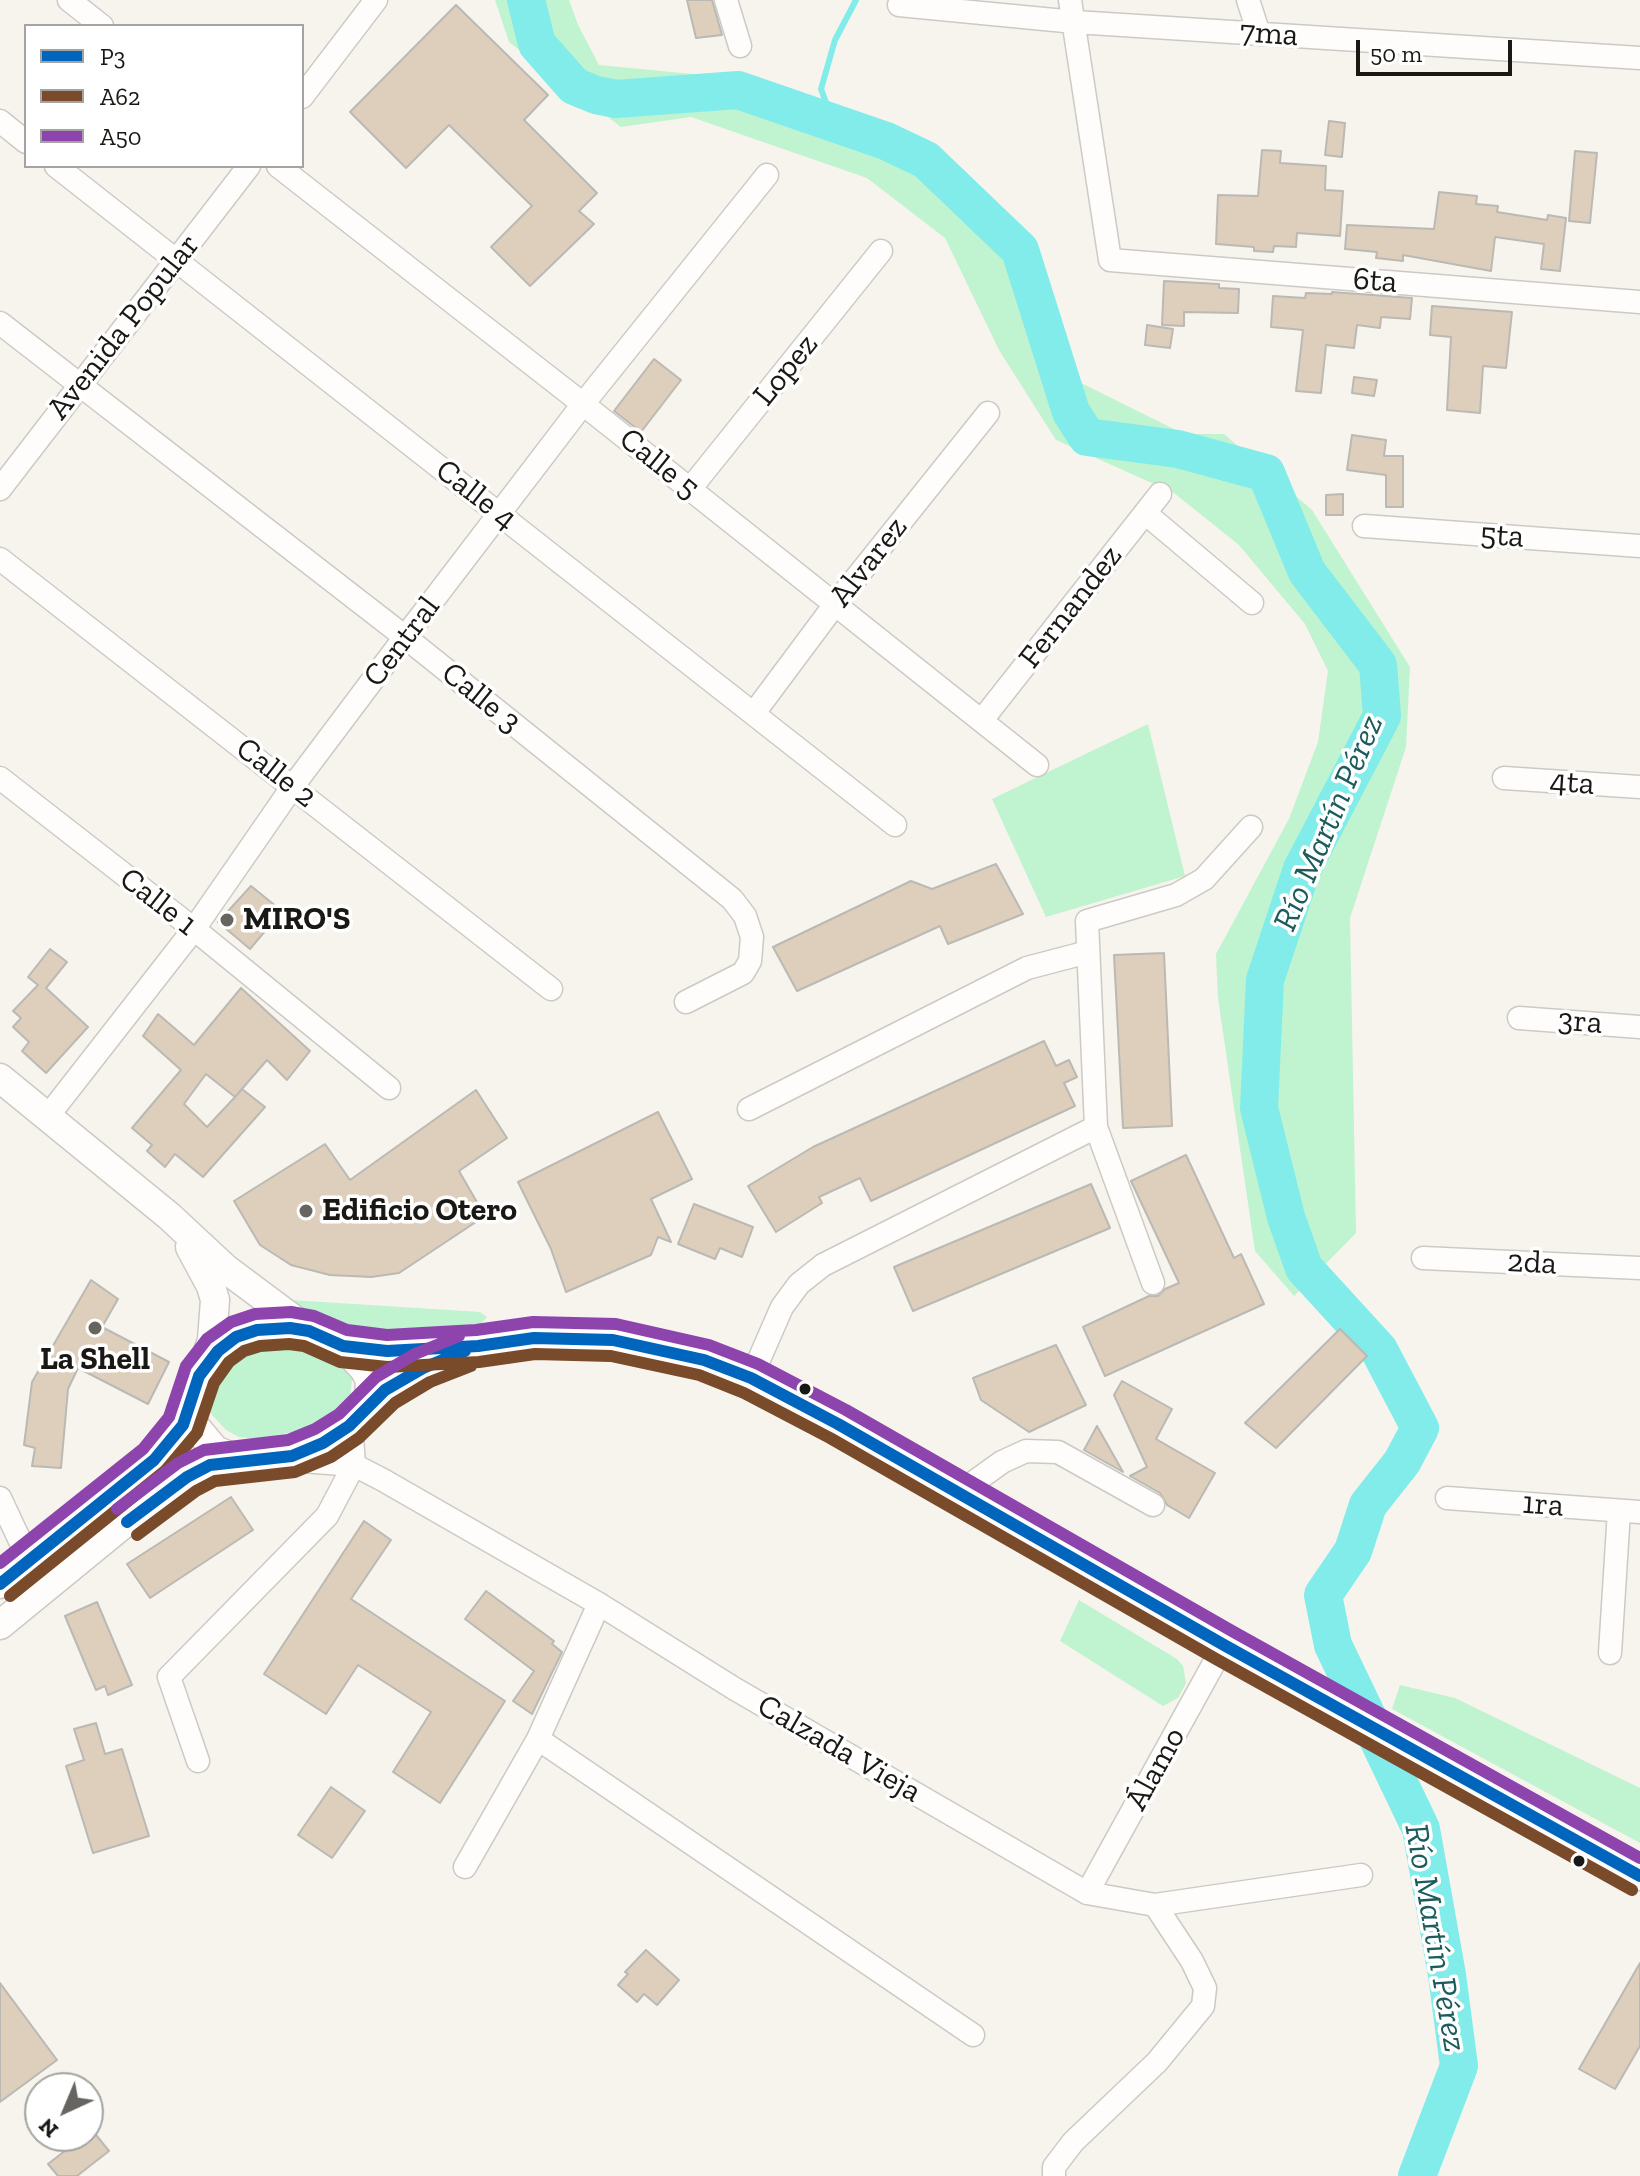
<!DOCTYPE html>
<html>
<head>
<meta charset="utf-8">
<style>
  body { margin:0 }
  #map { position:relative; width:1640px; height:2176px; overflow:hidden; background:#f6f4ed; font-family:"Zilla Slab",serif }
  canvas { display:block }
  .legend { position:absolute; left:24px; top:24px; width:280px; height:144px; box-sizing:border-box; background:#fff; border:2px solid #a3a3a1; margin:0; padding:10px 14px; list-style:none; font-size:24px; color:#1a1814 }
  .legend li { display:flex; align-items:center; gap:16px; height:40px }
  .legend b { width:40px; border:2px solid #a3a3a1 }
  .north { position:absolute; left:24px; top:2072px; width:80px; height:80px; box-sizing:border-box; background:#fff; border:2px solid #a3a3a1; border-radius:50%; rotate:224deg; font-size:22px; font-weight:700; line-height:32px; text-align:center; color:#1a1814 }
  .north::after { content:''; display:block; margin:auto; width:28px; height:36px; background:#676560; clip-path:polygon(50% 0,100% 100%,50% 72%,0 100%) }
  .scale { position:absolute; left:1356px; top:40px; width:156px; height:36px; box-sizing:border-box; border:4px solid #1a1814; border-top:0; padding-left:10px; font-size:24px; line-height:28px; white-space:nowrap; color:#1a1814; -webkit-text-stroke:6px #fff; paint-order:stroke }
</style>
</head>
<body>
<div id="map">
<canvas width="1640" height="2176"></canvas>
<ul class="legend">
<li><b style="height:10px;background:#0065bd"></b>P3</li>
<li><b style="height:10px;background:#7a4b2a"></b>A62</li>
<li><b style="height:10px;background:#8e44ad"></b>A50</li>
</ul>
<div class="north">N</div>
<div class="scale">50 m</div>
</div>
<script>
const g = document.querySelector('canvas').getContext('2d');
g.lineJoin = 'round';
function fill(path, color) {
  g.fillStyle = color;
  g.fill(path, 'evenodd');
}
function toPath(rows) {
  const path = new Path2D();
  for (const r of rows) {
    path.moveTo(r[0], r[1]);
    for (let i = 2; i < r.length; i += 2) path.lineTo(r[i], r[i + 1]);
  }
  return path;
}
function stroke(path, color, width, dash) {
  g.strokeStyle = color;
  g.lineWidth = width;
  g.lineCap = dash ? 'butt' : 'round';
  g.setLineDash(dash || []);
  g.stroke(path);
}
function label(font, color, halo, rows, align = 'center') {
  g.font = font + ' "Zilla Slab",serif';
  g.lineWidth = 7;
  g.setLineDash([]);
  g.textBaseline = 'middle';
  g.strokeStyle = halo;
  g.fillStyle = color;
  for (const [text, x, y, turn = 0] of rows) {
    g.save();
    g.translate(x, y);
    g.rotate((+turn || 0) * Math.PI / 180);
    g.textAlign = isNaN(turn) ? turn : align;
    if (halo) g.strokeText(text, 0, 0);
    g.fillText(text, 0, 0);
    g.restore();
  }
}
fill(toPath([
  [495,0,569,0,578,25,599,65,713,76,747,74,886,127,1044,274,1081,383,1184,434,1224,434,1312,510,1410,667,1406,747,1350,918,1356,1233,1294,1296,1255,1251,1218,998,1216,954,1289,819,1318,742,1328,671,1305,624,1239,545,1174,493,1056,440,999,350,945,238,867,178,691,117,621,127,509,42],
  [1148,724,1185,876,1046,917,992,799],
  [275,1299,480,1312,487,1317,477,1328,453,1336,389,1339,352,1336,318,1326],
  [279,1343,323,1348,345,1362,352,1379,350,1398,337,1413,309,1429,255,1439,239,1437,226,1430,212,1415,207,1404,207,1390,219,1368,241,1351,257,1345],
  [1079,1600,1177,1659,1183,1666,1186,1683,1178,1698,1163,1706,1060,1641],
  [1400,1685,1455,1698,1640,1788,1640,1843,1392,1709]
]), '#c0f3cf');
stroke(toPath([
  [833,121,821,89,835,40,856,0]
]), '#82eceb', 6);
stroke(toPath([
  [526,0,537,44,574,86,596,95,616,99,738,90,886,141,926,160,1020,250,1071,412,1087,437,1178,449,1266,473,1307,572,1378,665,1382,716,1302,869,1265,980,1259,1108,1286,1217,1304,1268,1379,1350,1420,1428,1402,1462,1368,1505,1353,1551,1323,1595,1333,1645,1421,1829,1447,1975,1459,2066,1417,2176]
]), '#82eceb', 38);
const building = toPath([
  [687,0,712,0,722,35,696,38,687,0],
  [456,5,548,95,524,120,597,193,579,211,594,224,530,286,491,247,532,206,449,125,406,168,350,112,456,5],
  [1329,121,1345,123,1342,157,1325,155,1329,121],
  [1262,150,1281,151,1280,163,1326,166,1325,190,1343,191,1340,236,1297,233,1296,247,1274,246,1273,252,1254,251,1254,247,1216,244,1218,195,1258,196,1262,150],
  [1575,151,1597,153,1590,223,1569,221,1575,151],
  [1439,192,1477,196,1476,204,1498,206,1497,212,1547,220,1548,215,1566,218,1560,271,1541,269,1544,244,1495,237,1491,271,1403,255,1403,261,1376,258,1377,252,1345,249,1347,225,1434,229,1439,192],
  [1164,281,1219,284,1219,288,1239,289,1238,313,1184,312,1184,326,1162,325,1164,281],
  [1332,292,1412,298,1410,319,1381,317,1380,328,1357,325,1354,348,1326,345,1321,393,1296,391,1303,330,1271,327,1273,296,1305,298,1306,293,1332,294,1332,292],
  [1432,306,1512,312,1506,368,1483,366,1480,413,1447,410,1451,337,1430,335,1432,306],
  [1147,325,1173,329,1170,348,1145,345,1147,325],
  [654,359,681,380,641,432,614,411,654,359],
  [1354,377,1377,380,1374,396,1352,393,1354,377],
  [1352,435,1386,440,1384,456,1403,456,1403,507,1386,507,1386,475,1347,470,1352,435],
  [1343,494,1343,515,1326,515,1326,495,1343,494],
  [996,864,1023,914,948,944,940,926,797,991,773,947,911,881,932,889,996,864],
  [251,886,282,911,250,949,218,922,251,886],
  [50,949,67,962,46,988,88,1027,46,1073,22,1051,29,1042,13,1027,21,1018,13,1011,38,985,28,977,50,949],
  [1164,953,1172,1126,1123,1128,1114,955,1164,953],
  [241,988,310,1051,287,1080,267,1060,235,1097,242,1089,265,1107,203,1177,175,1154,165,1167,147,1151,152,1145,132,1128,181,1070,143,1036,158,1014,194,1045,241,988],
  [206,1074,235,1097,207,1127,184,1104,206,1074],
  [1044,1041,1056,1066,1069,1060,1077,1077,1064,1083,1075,1106,871,1201,860,1178,819,1197,822,1203,776,1232,748,1186,813,1147,1044,1041],
  [476,1090,507,1138,459,1171,485,1216,399,1273,371,1277,330,1275,291,1265,260,1245,234,1201,325,1144,350,1180,476,1090],
  [658,1112,692,1179,651,1199,671,1242,658,1237,651,1255,566,1292,551,1249,518,1182,658,1112],
  [1186,1155,1234,1258,1241,1254,1264,1304,1105,1376,1083,1327,1149,1296,1158,1296,1165,1289,1179,1283,1131,1181,1186,1155],
  [1091,1184,1110,1228,913,1311,894,1267,1091,1184],
  [694,1204,753,1227,742,1257,720,1248,715,1259,678,1244,694,1204],
  [91,1280,118,1299,102,1327,169,1362,148,1404,78,1368,68,1389,61,1468,32,1466,35,1448,24,1445,32,1382,91,1280],
  [1340,1329,1367,1356,1276,1448,1245,1423,1340,1329],
  [1056,1345,1086,1405,1029,1432,981,1400,973,1378,1056,1345],
  [1122,1381,1172,1409,1156,1439,1215,1473,1189,1518,1167,1505,1160,1493,1130,1476,1147,1467,1114,1395,1122,1381],
  [1097,1426,1123,1472,1084,1450,1097,1426],
  [231,1497,253,1530,150,1598,127,1564,231,1497],
  [364,1521,391,1540,351,1599,505,1701,440,1803,393,1772,431,1712,358,1665,326,1714,264,1674,364,1521],
  [486,1591,554,1641,552,1644,562,1652,532,1714,513,1701,534,1671,465,1619,486,1591],
  [97,1602,132,1685,108,1695,105,1686,96,1690,65,1616,97,1602],
  [96,1723,105,1754,122,1749,149,1836,93,1853,66,1766,84,1760,74,1729,96,1723],
  [331,1787,365,1811,332,1858,298,1835,331,1787],
  [646,1950,679,1980,657,2005,644,1994,637,2002,618,1985,628,1974,625,1972,646,1950],
  [1640,1963,1640,2046,1615,2089,1579,2069,1640,1963],
  [0,1983,57,2060,0,2102,0,1983],
  [92,2130,109,2151,77,2176,58,2176,48,2164,84,2136,88,2136,92,2130]
]);
fill(building, '#ddcfbc');
stroke(building, '#bbb9b4', 2);
const minor = toPath([
  [69,0,102,26],
  [726,0,740,46],
  [1070,0,1110,260,1640,302],
  [1248,0,1259,34],
  [899,5,1075,22,1640,58],
  [302,97,376,0],
  [0,121,26,142],
  [56,166,895,825],
  [278,166,583,404,1037,765],
  [0,323,405,637,732,899,745,916,752,937,750,961,743,973,686,1002],
  [0,489,249,166],
  [690,489,881,251],
  [1145,513,1252,603],
  [1364,526,1640,546],
  [0,559,551,989],
  [754,713,836,603,988,413],
  [982,720,1160,494],
  [0,778,194,929,389,1088],
  [1504,778,1640,787],
  [1519,1018,1640,1027],
  [749,1109,1027,968,1088,952],
  [48,1116,194,929,293,786,405,637,583,404,767,175],
  [1423,1258,1640,1268],
  [1153,1283,1096,1127,1087,921,1176,895,1204,879,1251,827],
  [751,1378,782,1307,799,1284,823,1265,1096,1127],
  [290,1460,354,1465,383,1480,599,1604,735,1689,1087,1893,1155,1905,1361,1875],
  [354,1465,352,1436,357,1418],
  [959,1493,1002,1462,1026,1451,1058,1452,1153,1505],
  [0,1498,29,1560],
  [1447,1498,1640,1512],
  [1610,1653,1619,1511],
  [538,1739,973,2035],
  [198,1761,169,1677,327,1516,354,1465],
  [465,1867,538,1739,599,1604],
  [1087,1893,1224,1645],
  [1054,2176,1054,2167,1073,2142,1157,2062,1203,2006,1205,1988,1192,1961,1155,1905]
]);
const major = toPath([
  [0,1078,169,1216,226,1269,309,1331],
  [190,1247,211,1286,215,1300,212,1340,203,1366],
  [343,1346,387,1351,478,1346,534,1338,613,1340,704,1360,751,1378,838,1424,1224,1645,1640,1876],
  [244,1462,215,1450,194,1425,190,1409,199,1376,218,1351,236,1337,257,1330,290,1328,332,1340,343,1346,364,1369,370,1380,369,1404],
  [0,1584,154,1460,177,1434,190,1409],
  [0,1625,132,1517,187,1477,210,1465,277,1459,306,1452,349,1426,385,1390,423,1368,455,1354]
]);
stroke(minor, '#cccac4', 25);
stroke(major, '#cccac4', 31);
stroke(minor, '#fefdfc', 22);
stroke(major, '#fefdfc', 28);
stroke(toPath([
  [127,1522,187,1477,210,1465,292,1456,323,1443,349,1426,385,1390,423,1368,465,1351],
  [0,1584,154,1460,183,1425,199,1376,218,1351,236,1337,257,1330,290,1328,309,1331,343,1346,387,1351,478,1346,534,1338,613,1340,704,1360,751,1378,838,1424,1224,1645,1640,1876]
]), '#0065bd', 12);
stroke(toPath([
  [137,1535,196,1491,215,1481,295,1472,331,1457,359,1438,395,1403,430,1382,471,1366],
  [10,1596,165,1471,197,1433,214,1383,229,1362,244,1351,260,1346,289,1344,304,1346,340,1362,387,1367,479,1362,535,1354,611,1356,699,1375,744,1393,830,1438,1216,1659,1632,1890]
]), '#7a4b2a', 12);
stroke(toPath([
  [117,1509,178,1463,204,1450,288,1440,315,1429,339,1414,376,1377,415,1354,459,1336],
  [0,1563,143,1449,169,1417,186,1366,207,1339,231,1322,255,1314,291,1312,314,1316,347,1330,387,1335,476,1330,533,1322,616,1324,709,1345,758,1364,846,1410,1232,1631,1640,1858]
]), '#8e44ad', 12);
for (const [x, y, r, color] of [
  [227,920,8,"#676560"],
  [306,1211,8,"#676560"],
  [95,1328,8,"#676560"],
  [805,1389,7,"#1a1814"],
  [1579,1861,7,"#1a1814"]
]) {
  const dot = new Path2D();
  dot.arc(x, y, r, 0, 2 * Math.PI);
  g.fillStyle = color;
  g.fill(dot);
  stroke(dot, '#fff', 3);
}
label('32px', '#1a1814', '#fff', [
  ["7ma",1269,34,4],
  ["6ta",1375,281,4],
  ["Avenida Popular",124,327,-52],
  ["Lopez",786,370,-51],
  ["Calle 5",659,464,39],
  ["Calle 4",476,495,38],
  ["5ta",1502,536,4],
  ["Alvarez",869,562,-52],
  ["Fernandez",1071,607,-52],
  ["Central",402,642,-53],
  ["Calle 3",481,698,39],
  ["Calle 2",276,773,38],
  ["4ta",1572,783,4],
  ["Calle 1",158,902,38],
  ["3ra",1580,1022,4],
  ["2da",1532,1263,3],
  ["1ra",1543,1505,4],
  ["Calzada Vieja",839,1749,30],
  ["Álamo",1156,1769,-61]
]);
label('bold 32px', '#1a1814', '#fff', [
  ["MIRO'S",243,920],
  ["Edificio Otero",322,1211],
  ["La Shell",95,1360,"center"]
], 'left');
label('italic 34px', '#1d5b5c', '#fff', [
  ["Río Martín Pérez",1329,823,-67],
  ["Río Martín Pérez",1435,1938,80]
]);
</script>
</body>
</html>
